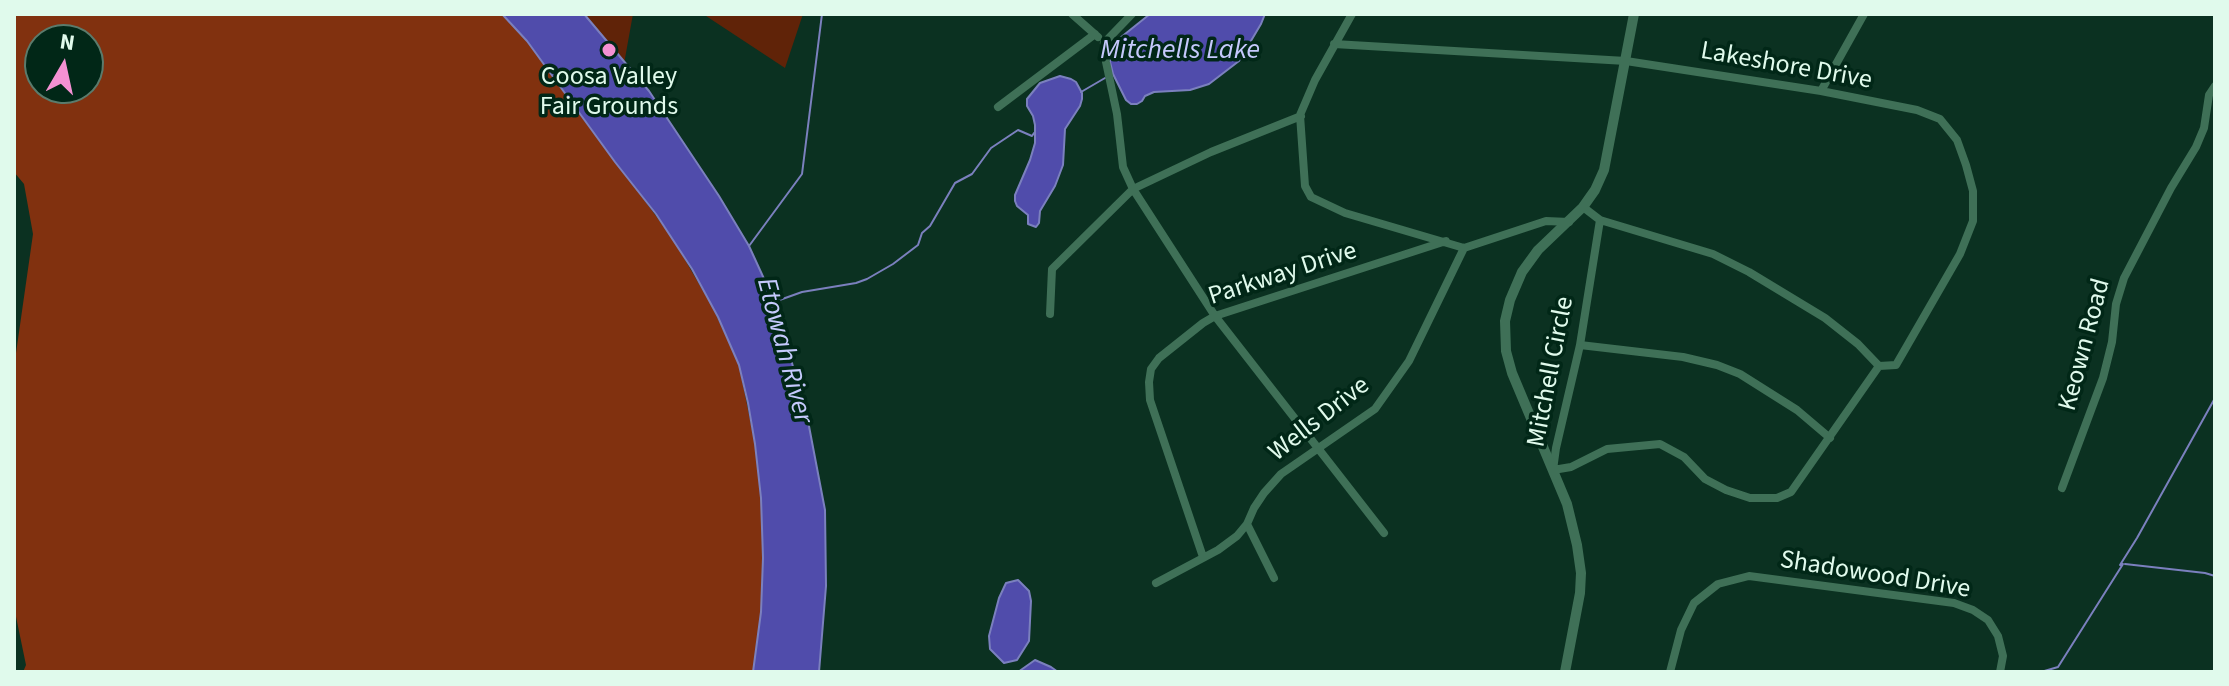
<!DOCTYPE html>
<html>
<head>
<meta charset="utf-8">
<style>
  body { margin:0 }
  #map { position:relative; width:2229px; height:686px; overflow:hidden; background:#0b3121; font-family:"Source Sans 3",sans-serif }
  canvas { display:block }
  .frame { position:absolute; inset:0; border:16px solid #e0faec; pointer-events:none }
  .north { position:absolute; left:24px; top:24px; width:80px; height:80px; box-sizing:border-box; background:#012717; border:2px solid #5a7b6c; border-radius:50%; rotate:9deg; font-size:22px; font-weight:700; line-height:32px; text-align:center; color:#e0faec }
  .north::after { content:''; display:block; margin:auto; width:28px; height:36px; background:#f491d3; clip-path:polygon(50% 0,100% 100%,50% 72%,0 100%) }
</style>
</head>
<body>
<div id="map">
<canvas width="2229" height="686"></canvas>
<div class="frame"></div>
<div class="north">N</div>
</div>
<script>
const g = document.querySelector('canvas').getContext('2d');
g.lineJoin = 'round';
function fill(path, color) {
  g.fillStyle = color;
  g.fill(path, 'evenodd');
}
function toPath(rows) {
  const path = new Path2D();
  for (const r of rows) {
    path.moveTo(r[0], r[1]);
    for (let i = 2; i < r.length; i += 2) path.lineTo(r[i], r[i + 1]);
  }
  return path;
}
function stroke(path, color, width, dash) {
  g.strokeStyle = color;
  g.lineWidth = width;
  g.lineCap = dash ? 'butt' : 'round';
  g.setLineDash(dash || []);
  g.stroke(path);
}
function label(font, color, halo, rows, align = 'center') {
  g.font = font + ' "Source Sans 3",sans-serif';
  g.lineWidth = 7;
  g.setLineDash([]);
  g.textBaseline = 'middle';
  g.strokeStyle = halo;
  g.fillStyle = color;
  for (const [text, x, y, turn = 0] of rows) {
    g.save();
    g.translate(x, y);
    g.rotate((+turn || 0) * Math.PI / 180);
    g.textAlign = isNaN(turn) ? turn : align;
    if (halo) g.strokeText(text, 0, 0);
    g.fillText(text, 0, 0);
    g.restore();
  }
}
fill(toPath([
  [564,14,633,14,620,86],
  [703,14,803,14,785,68]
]), '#602308');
fill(toPath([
  [14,14,502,14,527,41,673,239,713,308,739,365,755,444,761,498,763,558,761,612,753,672,23,672,26,665,14,607,14,367,33,234,24,184,14,172],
  [40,40,88,40,88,88,40,88]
]), '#81310f');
const water = toPath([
  [502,14,584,14,649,91,719,196,749,246,776,305,808,421,825,510,826,586,819,672,753,672,761,612,763,558,761,498,755,444,748,403,739,365,718,317,692,269,656,214,615,162,527,41,502,14],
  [1150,14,1265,14,1261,24,1239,61,1209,84,1190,90,1154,92,1145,96,1142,101,1137,104,1131,104,1126,100,1113,74,1110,62,1111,50,1115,42,1150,14],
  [1060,76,1071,79,1076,82,1082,93,1082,99,1080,106,1065,129,1063,165,1055,186,1040,211,1039,223,1036,227,1028,224,1028,215,1017,206,1015,201,1015,195,1030,160,1035,143,1035,125,1033,116,1027,106,1027,99,1040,83,1060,76],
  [1018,580,1029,591,1031,601,1029,641,1017,660,1004,663,990,649,989,636,999,598,1006,583,1018,580],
  [1035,660,1051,667,1058,672,1018,672,1035,660]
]);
fill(water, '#504cab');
stroke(water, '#7b80be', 2);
stroke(toPath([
  [1081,92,1105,78],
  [749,246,802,174,822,14],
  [774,302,802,292,856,283,867,279,893,264,918,245,922,233,930,226,955,183,972,174,991,148,1018,130,1032,136,1034,133],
  [2125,564,2205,573,2215,576],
  [2041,672,2058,667,2123,564,2120,565,2137,538,2215,398]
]), '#7b80be', 2);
stroke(toPath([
  [1072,14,1098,37],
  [1352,14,1315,80,1300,115,1305,186,1311,197,1345,213,1464,248],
  [1104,43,1106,62,1117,114,1123,167,1133,189,1215,316,1384,533],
  [1104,43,1132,14],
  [1334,44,1626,61,1821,91,1917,110,1940,119,1957,140,1966,165,1973,191,1973,221,1960,254,1896,365,1879,366],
  [1821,91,1864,14],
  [998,107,1095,34],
  [1583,207,1600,220,1713,254,1749,272,1825,318,1858,344,1879,366],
  [1600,220,1580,345,1556,448,1553,470,1571,467,1607,449,1660,444,1684,457,1705,479,1726,490,1750,498,1777,498,1791,492,1879,366],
  [1464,248,1546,221,1569,222],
  [1050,314,1052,269,1133,189,1211,152,1301,116],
  [1580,345,1683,357,1717,365,1740,374,1797,410,1830,438],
  [2062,488,2103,378,2112,342,2116,304,2124,278,2171,188,2196,147,2204,128,2209,95,2215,86],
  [1247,524,1274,578],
  [1203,557,1150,400,1149,382,1151,369,1159,358,1203,323,1215,316,1446,241],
  [1156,583,1218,550,1237,536,1247,524,1254,508,1264,493,1281,474,1375,409,1409,361,1464,248],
  [1670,672,1681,630,1694,603,1718,584,1749,576,1954,603,1973,610,1988,620,1998,636,2003,656,2000,672]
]), '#3f7057', 8);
stroke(toPath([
  [1565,672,1580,593,1581,573,1577,545,1567,504,1512,373,1506,351,1505,321,1510,300,1522,272,1538,250,1583,207,1595,190,1604,170,1634,14]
]), '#3f7057', 10);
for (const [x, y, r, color] of [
  [609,50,8,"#f491d3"]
]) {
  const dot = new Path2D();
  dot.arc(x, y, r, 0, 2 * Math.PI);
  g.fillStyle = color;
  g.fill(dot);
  stroke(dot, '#012717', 3);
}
label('26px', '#e0faec', '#012717', [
  ["Lakeshore Drive",1786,67,10],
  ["Parkway Drive",1283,275,-18],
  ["Keown Road",2086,345,-75],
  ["Mitchell Circle",1552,372,-79],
  ["Wells Drive",1320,420,-38],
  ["Shadowood Drive",1875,576,9]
]);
label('26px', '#e0faec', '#012717', [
  ["Coosa Valley",609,78],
  ["Fair Grounds",609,108]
]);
label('italic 28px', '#c5c9fc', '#012717', [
  ["Mitchells Lake",1180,52],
  ["Etowah River",783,351,75]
]);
</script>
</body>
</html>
